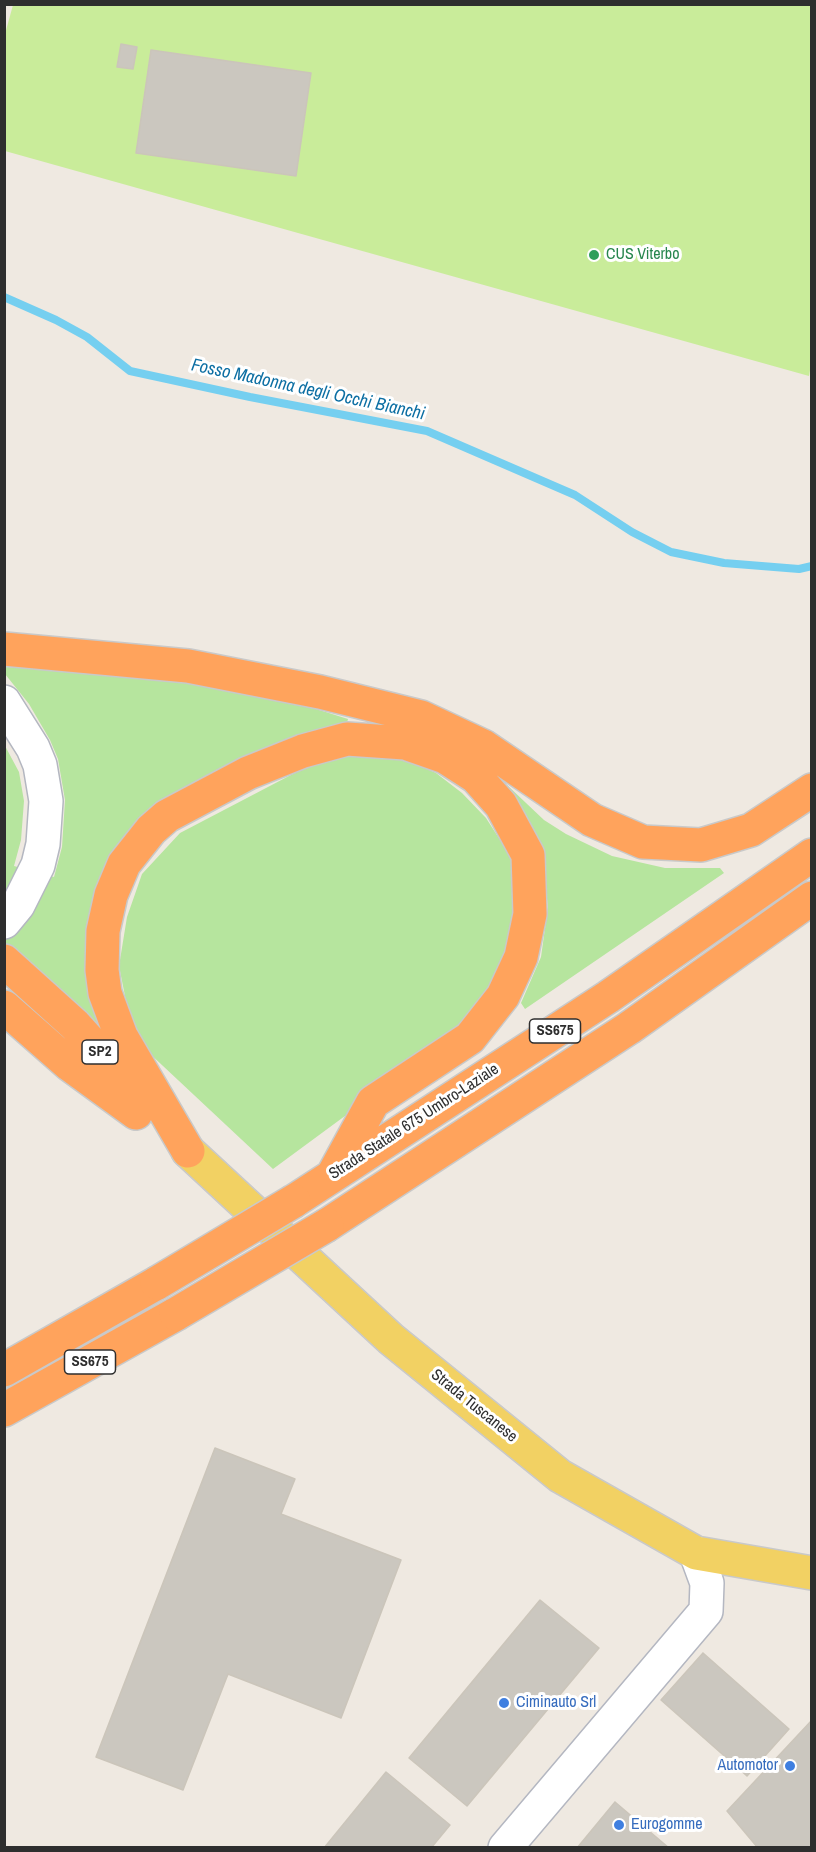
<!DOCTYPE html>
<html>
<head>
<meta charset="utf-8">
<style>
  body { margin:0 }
  #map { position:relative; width:816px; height:1852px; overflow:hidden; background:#efe9e1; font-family:"Archivo Narrow",sans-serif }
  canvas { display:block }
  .frame { position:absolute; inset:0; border:6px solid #2e2e2e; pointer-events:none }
</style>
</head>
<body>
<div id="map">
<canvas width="816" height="1852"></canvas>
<div class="frame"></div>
</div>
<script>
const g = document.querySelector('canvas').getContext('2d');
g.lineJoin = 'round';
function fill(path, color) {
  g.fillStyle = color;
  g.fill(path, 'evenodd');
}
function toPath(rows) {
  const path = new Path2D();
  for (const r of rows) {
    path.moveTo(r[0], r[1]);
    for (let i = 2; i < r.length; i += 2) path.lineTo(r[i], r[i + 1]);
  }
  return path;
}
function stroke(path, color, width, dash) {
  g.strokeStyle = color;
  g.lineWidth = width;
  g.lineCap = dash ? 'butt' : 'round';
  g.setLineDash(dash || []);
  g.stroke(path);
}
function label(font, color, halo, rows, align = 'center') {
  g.font = font + ' "Archivo Narrow",sans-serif';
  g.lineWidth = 6;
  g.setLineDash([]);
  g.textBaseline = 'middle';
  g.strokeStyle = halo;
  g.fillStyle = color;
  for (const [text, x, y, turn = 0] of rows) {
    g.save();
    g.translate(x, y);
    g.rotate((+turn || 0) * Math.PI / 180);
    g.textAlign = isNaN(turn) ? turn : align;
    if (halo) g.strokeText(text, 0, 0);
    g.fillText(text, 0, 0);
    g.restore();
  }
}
fill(toPath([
  [5,667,100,671,187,682,316,709,348,719,346,726,142,821,100,1019,95,1025,5,944,4,744,19,772,24,801,21,840,14,866,54,877,62,847,65,800,58,759,50,740,29,704,5,674],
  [361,753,402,758,436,773,462,793,486,818,511,857,515,914,509,953,493,989,463,1029,273,1169,147,1051,131,1026,119,966,127,917,142,874,180,833,310,765],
  [507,785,544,820,566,834,612,856,665,868,720,868,724,873,525,1009,521,1003,541,957,548,907,545,882,502,790]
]), '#b6e59e');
fill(toPath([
  [13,5,811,5,812,359,809,376,5,151,5,34]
]), '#c9ec9a');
stroke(toPath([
  [4,297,56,320,87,337,130,371,250,397,427,431,575,495,632,532,671,552,724,563,799,569,812,566]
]), '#75cff0', 8);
const building = toPath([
  [121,44,137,47,133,69,117,67,121,44],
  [151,50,311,73,296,176,136,153,151,50],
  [215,1448,295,1479,281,1514,401,1560,341,1718,228,1674,183,1790,96,1757,215,1448],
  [540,1600,599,1648,467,1806,409,1758,540,1600],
  [703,1653,789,1729,747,1776,661,1700,703,1653],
  [812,1720,812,1848,758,1848,727,1811,812,1720],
  [386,1772,450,1825,431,1848,324,1848,386,1772],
  [615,1802,669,1848,577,1848,615,1802]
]);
fill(building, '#cbc7bf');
stroke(building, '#cbc5ba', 1.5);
const minor = toPath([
  [4,702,33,748,40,765,46,801,43,844,38,865,18,905,4,922],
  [505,1848,706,1611,707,1583,696,1553]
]);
const major = toPath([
  [188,1151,391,1339,560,1476,696,1553,812,1573]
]);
const highway = toPath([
  [4,649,188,666,320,692,421,717,483,746,592,820,643,842,701,845,751,830,812,790],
  [4,961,75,1025,141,1098],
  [4,1007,70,1065,136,1113],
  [188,1151,121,1036,105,993,102,970,103,931,111,895,124,864,151,830,167,816,248,773,303,751,347,739,405,743,445,757,476,777,501,805,528,855,530,914,521,957,503,996,470,1038,373,1102,333,1175],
  [294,1201,608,997,812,855],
  [327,1225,629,1028,812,898],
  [4,1370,157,1283],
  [4,1410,176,1314]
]);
stroke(minor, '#b4b7c1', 36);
stroke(major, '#c9c9c9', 36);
stroke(highway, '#c9c9c9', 36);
stroke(minor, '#fff', 33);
stroke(major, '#f2d163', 33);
stroke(highway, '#ffa35c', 33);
const highwayBridge = toPath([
  [157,1283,294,1201],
  [176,1314,327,1225]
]);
stroke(highwayBridge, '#c9c9c9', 36, []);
stroke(highwayBridge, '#ffa35c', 33);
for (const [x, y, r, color] of [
  [594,255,6,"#2e9e5b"],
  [504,1703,6,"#3f7fe0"],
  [790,1766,6,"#3f7fe0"],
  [619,1825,6,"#3f7fe0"]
]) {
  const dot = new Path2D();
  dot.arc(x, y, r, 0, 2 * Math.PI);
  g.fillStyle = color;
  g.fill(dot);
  stroke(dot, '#fff', 2);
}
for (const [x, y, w] of [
  [555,1031,51],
  [100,1052,36],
  [90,1362,51]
]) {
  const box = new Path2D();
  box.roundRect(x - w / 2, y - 12, w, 24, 4.5);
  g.fillStyle = '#fff';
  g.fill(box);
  stroke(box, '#2e2e2e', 1.5);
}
label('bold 15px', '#2e2e2e', null, [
  ["SS675",555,1031],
  ["SP2",100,1052],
  ["SS675",90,1362]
]);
label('16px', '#27864d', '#fff', [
  ["CUS Viterbo",606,255]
], 'left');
label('16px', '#2e2e2e', '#fff', [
  ["Strada Statale 675 Umbro-Laziale",414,1122,-33],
  ["Strada Tuscanese",474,1406,39]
]);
label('16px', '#366cbe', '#fff', [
  ["Ciminauto Srl",516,1703],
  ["Automotor",778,1766,"right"],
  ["Eurogomme",631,1825]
], 'left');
label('italic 18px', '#0d6fa3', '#fff', [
  ["Fosso Madonna degli Occhi Bianchi",308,390,12]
]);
</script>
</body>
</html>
